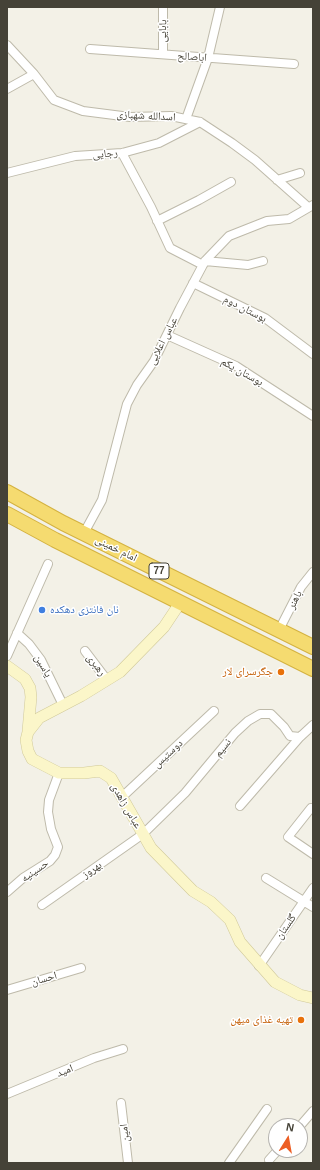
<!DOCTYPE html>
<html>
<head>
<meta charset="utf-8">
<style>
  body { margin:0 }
  #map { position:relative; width:320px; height:1170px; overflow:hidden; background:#f3f1e7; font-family:Helvetica,sans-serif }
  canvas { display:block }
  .frame { position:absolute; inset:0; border:8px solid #454237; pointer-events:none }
  .north { position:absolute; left:268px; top:1118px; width:40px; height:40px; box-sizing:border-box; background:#fff; border:1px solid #b5b3af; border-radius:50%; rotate:11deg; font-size:11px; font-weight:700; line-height:16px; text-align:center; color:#454237 }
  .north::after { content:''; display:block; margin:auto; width:14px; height:18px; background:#ed5e24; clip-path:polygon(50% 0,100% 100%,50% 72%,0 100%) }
</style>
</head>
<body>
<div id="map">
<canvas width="320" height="1170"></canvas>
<div class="frame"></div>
<div class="north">N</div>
</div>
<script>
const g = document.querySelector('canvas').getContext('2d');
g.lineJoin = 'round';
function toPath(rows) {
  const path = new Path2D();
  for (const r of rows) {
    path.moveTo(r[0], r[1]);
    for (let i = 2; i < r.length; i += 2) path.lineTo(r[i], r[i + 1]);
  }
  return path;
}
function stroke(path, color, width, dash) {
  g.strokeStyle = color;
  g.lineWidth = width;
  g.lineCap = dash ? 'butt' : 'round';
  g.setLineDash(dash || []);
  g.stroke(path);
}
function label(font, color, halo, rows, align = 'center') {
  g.font = font + ' Helvetica,"Noto Naskh Arabic",sans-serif';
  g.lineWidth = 3;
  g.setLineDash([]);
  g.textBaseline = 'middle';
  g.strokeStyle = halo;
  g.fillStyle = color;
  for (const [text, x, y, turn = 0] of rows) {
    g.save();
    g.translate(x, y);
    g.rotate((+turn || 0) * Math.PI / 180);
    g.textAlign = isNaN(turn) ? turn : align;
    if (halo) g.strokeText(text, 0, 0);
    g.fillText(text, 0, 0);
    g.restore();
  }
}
const street = toPath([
  [7,45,34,74,54,100,83,111,130,117,171,116,200,122,232,143,255,160,308,207],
  [90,49,294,64],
  [163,54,163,7],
  [7,89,34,74],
  [186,119,208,58,220,7],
  [122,153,151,207,170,248,203,265],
  [7,173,75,156,122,153,159,143,200,122],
  [277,180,300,173],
  [157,221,199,200,231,182],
  [205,261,248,265,263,261],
  [193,283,265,318,313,354],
  [167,335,236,366,313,416],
  [84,533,102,500,127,404,137,385,154,361,180,308,205,261,229,236,267,221,289,219,313,205],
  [279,630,301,587,313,572],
  [17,633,29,644,41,660,63,705],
  [85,651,107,680],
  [7,656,48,564],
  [122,797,214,711],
  [240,806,300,737],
  [311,808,288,837,313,854],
  [266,878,313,907],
  [7,892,23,878,50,861,55,855,58,847,51,829,48,812,49,800,59,773],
  [42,905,143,834,185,793,235,733,248,721,260,714,271,714,284,727,290,736,300,737,313,725],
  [259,966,313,888],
  [7,990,81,968],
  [7,1094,94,1058,123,1049],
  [121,1103,128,1163],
  [300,1126,313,1111],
  [269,1160,278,1150],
  [229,1163,267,1109]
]);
const secondary = toPath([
  [180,603,164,627,120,672,81,696,39,718,28,732,26,740,28,751,32,759,59,773,84,773,100,771,111,778,151,848,193,891,211,902,230,920,240,942,275,982,300,995,313,998],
  [7,666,25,679,30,688,31,697,28,731]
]);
const highway = toPath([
  [7,492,63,523,313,647],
  [7,514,55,540,313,669]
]);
stroke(street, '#bebaaa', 10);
stroke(secondary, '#d0c999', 12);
stroke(highway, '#d4b240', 16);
stroke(street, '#fff', 8);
stroke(secondary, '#fbf6c9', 11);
stroke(highway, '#f5db70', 14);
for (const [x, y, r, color] of [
  [42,610,4,"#3f7fe0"],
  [281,672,4,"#e8710a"],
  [301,1020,4,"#e8710a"]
]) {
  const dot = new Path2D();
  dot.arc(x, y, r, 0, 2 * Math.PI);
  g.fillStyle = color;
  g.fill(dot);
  stroke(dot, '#fff', 1.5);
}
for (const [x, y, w] of [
  [159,571,20]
]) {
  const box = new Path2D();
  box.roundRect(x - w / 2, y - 8, w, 16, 3);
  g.fillStyle = '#fff';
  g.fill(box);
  stroke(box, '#454237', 1);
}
label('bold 10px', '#454237', null, [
  ["77",159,571]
]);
label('11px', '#454237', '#fff', [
  ["بابایی",163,31,-89],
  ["اباصالح",192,57,4],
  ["اسدالله شهبازی",146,116,3],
  ["رجایی",105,154,-5],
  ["بوستان دوم",245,309,27],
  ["عباس اعلایی",163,341,-63],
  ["بوستان یکم",242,372,29],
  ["امام خمینی",116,549,26],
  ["باهنر",295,600,-63],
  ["رهبری",96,665,53],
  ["یاسین",43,666,60],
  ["نسیم",223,748,-51],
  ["دوستیس",168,754,-43],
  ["عباس زاهدی",126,806,60],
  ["بهروز",92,870,-35],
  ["حسینیه",35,871,-35],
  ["گلستان",286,927,-55],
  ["احسان",44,979,-16],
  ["امید",65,1071,-22],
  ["امین",125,1133,-96]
]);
label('11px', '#366cbe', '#fff', [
  ["نان فانتزی دهکده",50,610]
], 'left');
label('11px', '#c56008', '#fff', [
  ["جگرسرای لار",273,672],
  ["تهیه غذای میهن",293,1020]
], 'right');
</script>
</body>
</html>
